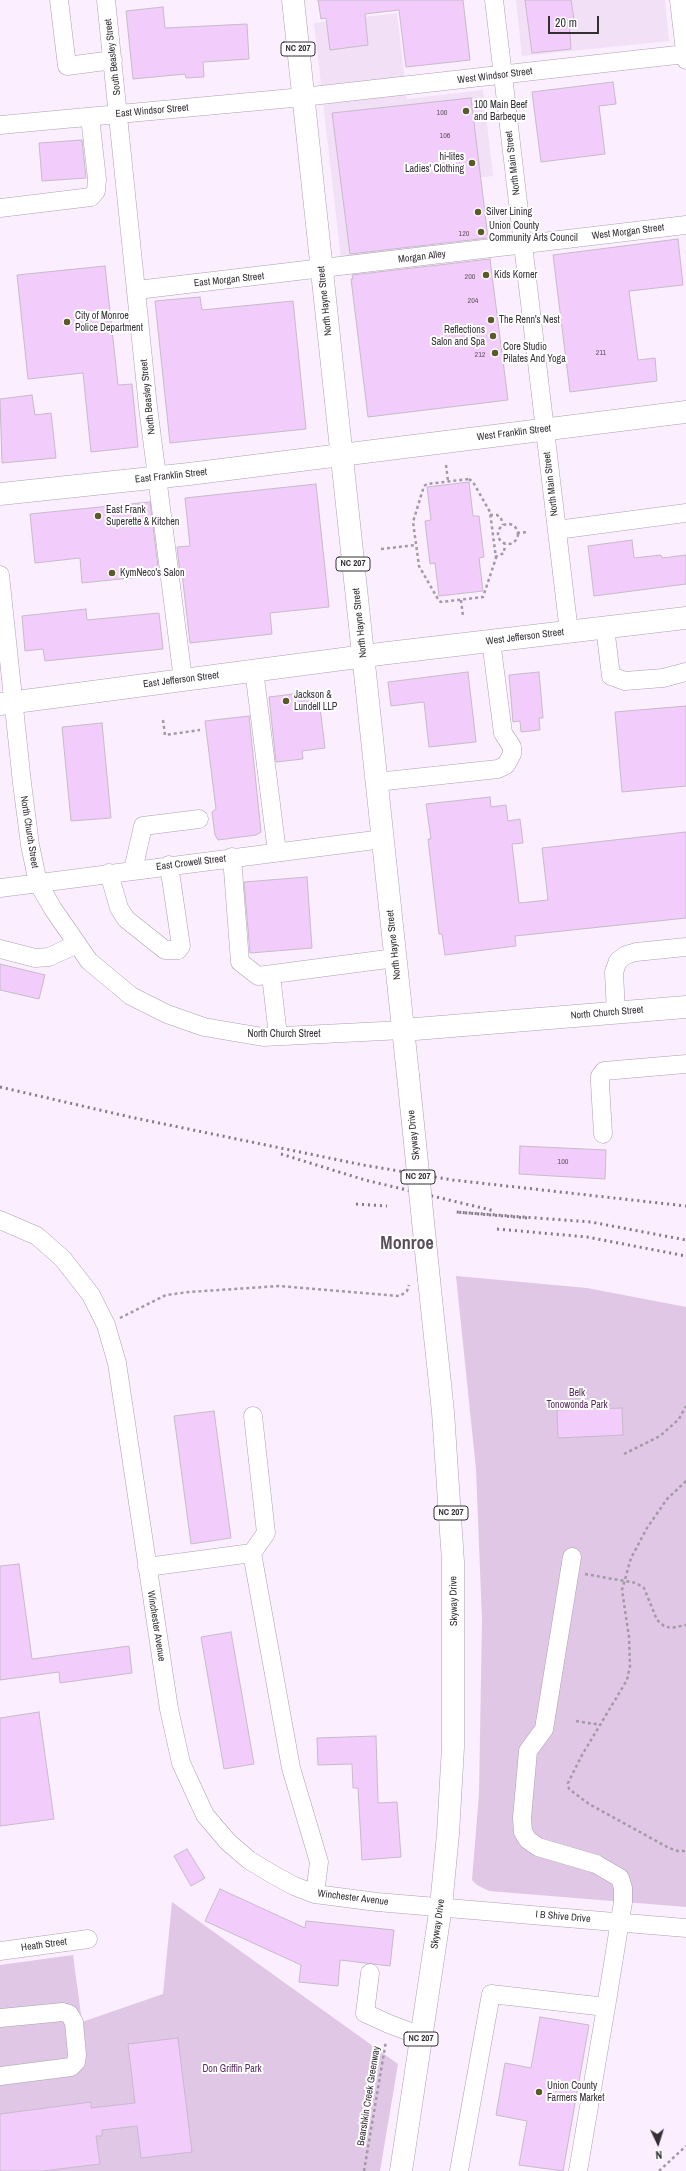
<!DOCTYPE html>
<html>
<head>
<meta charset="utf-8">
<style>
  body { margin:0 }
  #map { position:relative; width:686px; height:2171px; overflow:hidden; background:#fbeeff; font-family:"Archivo Narrow",sans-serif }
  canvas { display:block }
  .north { position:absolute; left:638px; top:2123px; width:40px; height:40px; -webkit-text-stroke:3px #fff; paint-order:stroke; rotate:176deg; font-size:11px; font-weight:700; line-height:16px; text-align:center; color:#342f35 }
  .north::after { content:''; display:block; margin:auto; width:14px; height:18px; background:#342f35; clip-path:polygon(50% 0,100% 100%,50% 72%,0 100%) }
  .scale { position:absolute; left:548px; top:16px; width:51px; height:18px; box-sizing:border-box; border:2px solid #342f35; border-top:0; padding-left:5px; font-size:12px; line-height:14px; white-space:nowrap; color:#342f35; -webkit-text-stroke:3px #fff; paint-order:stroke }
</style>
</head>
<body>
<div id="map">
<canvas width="686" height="2171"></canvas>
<div class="north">N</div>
<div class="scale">20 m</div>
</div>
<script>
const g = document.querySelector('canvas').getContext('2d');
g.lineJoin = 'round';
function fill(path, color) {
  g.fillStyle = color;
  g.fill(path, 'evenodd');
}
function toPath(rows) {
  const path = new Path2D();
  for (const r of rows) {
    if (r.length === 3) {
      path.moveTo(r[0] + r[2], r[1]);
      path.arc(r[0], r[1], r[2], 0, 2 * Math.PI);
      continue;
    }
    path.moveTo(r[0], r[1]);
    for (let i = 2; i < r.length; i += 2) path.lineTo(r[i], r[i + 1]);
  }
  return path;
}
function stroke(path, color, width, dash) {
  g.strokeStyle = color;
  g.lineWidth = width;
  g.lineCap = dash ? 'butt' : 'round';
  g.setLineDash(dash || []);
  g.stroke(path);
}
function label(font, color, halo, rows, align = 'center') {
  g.font = font + ' "Archivo Narrow",sans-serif';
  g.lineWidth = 4;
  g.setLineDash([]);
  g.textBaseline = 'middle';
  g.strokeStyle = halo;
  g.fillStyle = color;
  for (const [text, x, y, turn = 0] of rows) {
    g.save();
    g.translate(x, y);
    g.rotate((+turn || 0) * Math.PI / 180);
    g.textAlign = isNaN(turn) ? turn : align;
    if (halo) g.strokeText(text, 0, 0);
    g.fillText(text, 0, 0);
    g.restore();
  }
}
fill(toPath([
  [516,0,665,0,669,41,522,56],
  [397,13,407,99,483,90,493,176,415,185,423,250,341,259,314,23]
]), '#f2e0f7');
fill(toPath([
  [456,1276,587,1288,686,1307,686,1907,489,1891,477,1885,472,1880,479,1794,482,1620,476,1469],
  [172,1902,398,2064,380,2171,0,2171,0,1965,73,1955,82,2022,163,1994]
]), '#dfc7e5');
const building = toPath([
  [318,0,463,0,470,60,406,67,399,10,365,14,368,45,330,50,326,18,321,19,318,0],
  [525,0,571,0,574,19,569,20,571,49,532,53,525,0],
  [163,7,165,28,247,24,249,59,203,62,204,77,186,78,185,74,133,79,126,11,163,7],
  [613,82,616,104,599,106,605,154,541,162,532,92,613,82],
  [471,98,488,238,350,254,332,113,471,98],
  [82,140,86,178,42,181,39,143,82,140],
  [678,239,683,285,629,291,638,360,655,358,657,381,570,392,553,255,678,239],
  [490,259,508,400,368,417,351,279,353,279,352,275,490,259],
  [105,266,118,385,132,384,138,447,91,452,83,373,28,379,17,275,105,266],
  [200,297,202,310,293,301,306,429,170,443,155,301,200,297],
  [32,395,35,415,51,413,56,458,2,463,0,399,32,395],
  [469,482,473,516,479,516,484,557,479,558,483,591,439,596,435,563,430,564,425,521,431,520,427,487,469,482],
  [316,484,329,607,270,613,272,634,190,643,182,573,180,573,177,547,190,546,185,498,316,484],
  [150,502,159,575,82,583,80,558,35,563,30,514,150,502],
  [632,540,634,558,661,555,662,558,686,555,686,584,594,596,588,546,632,540],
  [86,609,87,620,159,613,163,649,45,661,43,649,25,651,22,616,86,609],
  [468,672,476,742,429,747,424,702,391,706,388,682,468,672],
  [539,672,543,718,539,718,540,730,521,732,520,721,513,722,509,675,539,672],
  [318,691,325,748,302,751,303,759,276,762,269,697,318,691],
  [686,706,686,786,622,792,615,712,686,706],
  [249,716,261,832,256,835,218,840,215,835,212,812,216,809,205,721,249,716],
  [102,723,111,818,71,821,62,727,102,723],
  [490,797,491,807,506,805,508,821,520,819,523,843,512,844,519,903,548,900,542,848,686,832,686,918,515,936,516,946,445,955,442,934,439,934,428,839,431,839,426,804,490,797],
  [307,877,312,948,250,953,244,882,307,877],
  [0,964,45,975,39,999,0,990,0,964],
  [520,1146,606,1150,605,1179,519,1174,520,1146],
  [622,1408,623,1435,558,1438,557,1410,622,1408],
  [214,1411,231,1538,191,1544,174,1416,214,1411],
  [19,1564,32,1659,129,1646,132,1673,60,1683,59,1672,0,1680,0,1566,19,1564],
  [231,1632,254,1764,224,1769,201,1637,231,1632],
  [39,1712,54,1819,0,1826,0,1718,39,1712],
  [376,1736,378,1803,397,1802,401,1857,362,1860,358,1788,353,1788,352,1764,318,1765,317,1738,376,1736],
  [187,1849,205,1878,191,1886,174,1856,187,1849],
  [220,1889,305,1928,306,1921,394,1930,390,1966,340,1960,338,1986,299,1982,301,1965,205,1921,220,1889],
  [540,2017,589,2025,563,2171,519,2165,527,2121,496,2115,505,2063,531,2068,540,2017],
  [178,2038,192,2152,141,2158,137,2126,102,2130,102,2136,96,2136,100,2164,43,2171,0,2171,0,2114,91,2102,91,2108,135,2103,128,2044,178,2038]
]);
fill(building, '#f2cdfb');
stroke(building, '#c7baca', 1);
const minor = toPath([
  [59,0,67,66,113,60],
  [106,0,148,407,183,679],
  [494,0,569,632],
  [679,0,686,60],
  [0,125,303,97,686,54],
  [0,208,91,197,96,191,97,179,90,117],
  [137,290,686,225],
  [557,530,686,513],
  [0,575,22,783,30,845,38,883,53,909,89,961,131,996,167,1014,204,1027,263,1037,403,1030],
  [605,627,611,676,625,681,663,678,686,672],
  [254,670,277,852],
  [377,782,498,769,506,765,512,754,512,747,503,733,491,641],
  [232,857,240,962,258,976,395,958],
  [133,870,143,826,199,819],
  [109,873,119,908,126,919,165,950,178,950,181,946,169,865],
  [0,888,383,839],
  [0,949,35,958,49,957,77,944],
  [271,975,278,1036],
  [616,1013,614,972,618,961,626,955,636,952,686,947],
  [603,1134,600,1083,600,1076,604,1071,686,1064],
  [0,1220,37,1236,63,1259,91,1295,106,1325,117,1363,169,1709,181,1763,205,1815,228,1842,249,1860,272,1874,294,1886,315,1894,377,1902,686,1928],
  [252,1553,266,1533,253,1416],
  [147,1567,252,1553,291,1768,319,1862,315,1894],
  [0,1951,88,1939],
  [370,1973,365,2013,389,2024,421,2036],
  [0,2018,63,2012,69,2014,74,2022,77,2055,76,2062,71,2067,0,2076],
  [459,2171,491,1994,606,2007,623,1902,623,1888,620,1878,596,1864,538,1847,528,1840,523,1832,522,1818,528,1751,544,1729,572,1557],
  [578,2171,606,2007]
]);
const major = toPath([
  [293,0,408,1075],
  [0,494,189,474,686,412],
  [0,704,388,653,686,618],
  [403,1030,686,1007],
  [401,2171,441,1906,448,1834,453,1747,453,1562,443,1412,429,1280]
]);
stroke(minor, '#aca0af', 19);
stroke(major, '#aca0af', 23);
stroke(toPath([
  [446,465,448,481],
  [469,479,473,482,490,512,496,558,483,597,441,602,439,601,419,566,413,522,424,486,427,484,469,479],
  [490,515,497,515,501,518,503,525],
  [508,534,10],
  [517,533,529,532],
  [381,549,416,545],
  [495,557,504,553,505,544],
  [461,600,463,616],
  [163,720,165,735,200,730],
  [120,1318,166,1295,189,1292,279,1286,400,1296,407,1291,409,1285],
  [624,1454,660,1436,679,1419,686,1406],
  [686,1481,667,1499,647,1528,631,1558,622,1590,629,1637,630,1666,627,1680,582,1755,568,1783,569,1789,589,1804,669,1848,678,1851,686,1851],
  [585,1574,636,1583,644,1588,657,1620,664,1626,671,1628,686,1625],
  [576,1721,601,1725],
  [364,2171,386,2041],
  [659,2171,686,2146]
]), '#a39aa6', 2.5, [3, 3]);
stroke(minor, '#fff', 18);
stroke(major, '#fff', 22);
stroke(toPath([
  [0,1087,130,1117,363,1165,453,1180,686,1206],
  [281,1154,365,1180,495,1211],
  [356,1204,387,1206],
  [527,1218,456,1212,591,1222,686,1240],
  [497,1229,587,1237,686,1256]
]), '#837a85', 3, [2, 4]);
const majorBridge = toPath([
  [408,1075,429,1280]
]);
stroke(majorBridge, '#aca0af', 23, []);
stroke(majorBridge, '#fff', 22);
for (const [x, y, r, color] of [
  [466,111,4,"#5a5a27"],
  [472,163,4,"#5a5a27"],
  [478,212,4,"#5a5a27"],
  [481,232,4,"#5a5a27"],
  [486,275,4,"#5a5a27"],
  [491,320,4,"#5a5a27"],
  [67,322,4,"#5a5a27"],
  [493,336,4,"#5a5a27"],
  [495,353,4,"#5a5a27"],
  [98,516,4,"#5a5a27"],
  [112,573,4,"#5a5a27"],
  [286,701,4,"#5a5a27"],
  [539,2092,4,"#5a5a27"]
]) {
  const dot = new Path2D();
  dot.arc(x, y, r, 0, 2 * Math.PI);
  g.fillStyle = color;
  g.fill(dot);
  stroke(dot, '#fff', 1.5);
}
label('8px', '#645666', null, [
  ["100",442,113],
  ["106",445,136],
  ["120",464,234],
  ["200",470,277],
  ["204",473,301],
  ["211",601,353],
  ["212",480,355],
  ["100",563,1162]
]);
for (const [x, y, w] of [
  [298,49,34],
  [353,564,34],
  [418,1177,34],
  [451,1513,34],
  [421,2039,34]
]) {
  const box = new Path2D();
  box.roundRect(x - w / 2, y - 7, w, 14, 3);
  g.fillStyle = '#fff';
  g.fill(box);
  stroke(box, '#342f35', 1);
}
label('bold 9px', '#342f35', null, [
  ["NC 207",298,49],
  ["NC 207",353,564],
  ["NC 207",418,1177],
  ["NC 207",451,1513],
  ["NC 207",421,2039]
]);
label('10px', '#342f35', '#fff', [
  ["South Beasley Street",113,57,-97],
  ["West Windsor Street",495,76,-7],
  ["East Windsor Street",152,111,-5],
  ["North Main Street",513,163,-97],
  ["West Morgan Street",628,232,-7],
  ["Morgan Alley",422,257,-7],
  ["East Morgan Street",229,280,-6],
  ["North Hayne Street",325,301,-96],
  ["North Beasley Street",148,397,-96],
  ["West Franklin Street",514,433,-7],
  ["East Franklin Street",171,476,-6],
  ["North Main Street",551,484,-97],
  ["North Hayne Street",360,623,-96],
  ["West Jefferson Street",525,637,-7],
  ["East Jefferson Street",181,680,-7],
  ["North Church Street",29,832,81],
  ["East Crowell Street",191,863,-7],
  ["North Hayne Street",394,945,-96],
  ["North Church Street",607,1013,-5],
  ["North Church Street",284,1034],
  ["Skyway Drive",414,1135,-96],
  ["Skyway Drive",454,1601,-91],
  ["Winchester Avenue",156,1626,81],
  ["Winchester Avenue",353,1898,7],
  ["I B Shive Drive",563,1917,5],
  ["Skyway Drive",438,1924,-82],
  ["Heath Street",44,1945,-8],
  ["Bearshkin Creek Greenway",369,2096,-81]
]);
label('10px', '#342f35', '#fff', [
  ["100 Main Beef",474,105],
  ["and Barbeque",474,117],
  ["hi-lites",464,157,"right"],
  ["Ladies' Clothing",464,169,"right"],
  ["Silver Lining",486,212],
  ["Union County",489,226],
  ["Community Arts Council",489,238],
  ["Kids Korner",494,275],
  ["City of Monroe",75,316],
  ["Police Department",75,328],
  ["The Renn's Nest",499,320],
  ["Reflections",485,330,"right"],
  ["Salon and Spa",485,342,"right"],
  ["Core Studio",503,347],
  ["Pilates And Yoga",503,359],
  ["East Frank",106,510],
  ["Superette & Kitchen",106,522],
  ["KymNeco's Salon",120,573],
  ["Jackson &",294,695],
  ["Lundell LLP",294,707],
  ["Union County",547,2086],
  ["Farmers Market",547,2098]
], 'left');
label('10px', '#572b63', '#fff', [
  ["Belk",577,1393],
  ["Tonowonda Park",577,1405],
  ["Don Griffin Park",232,2069]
]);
label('bold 18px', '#594e5c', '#fff', [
  ["Monroe",407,1244]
]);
</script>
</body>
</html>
